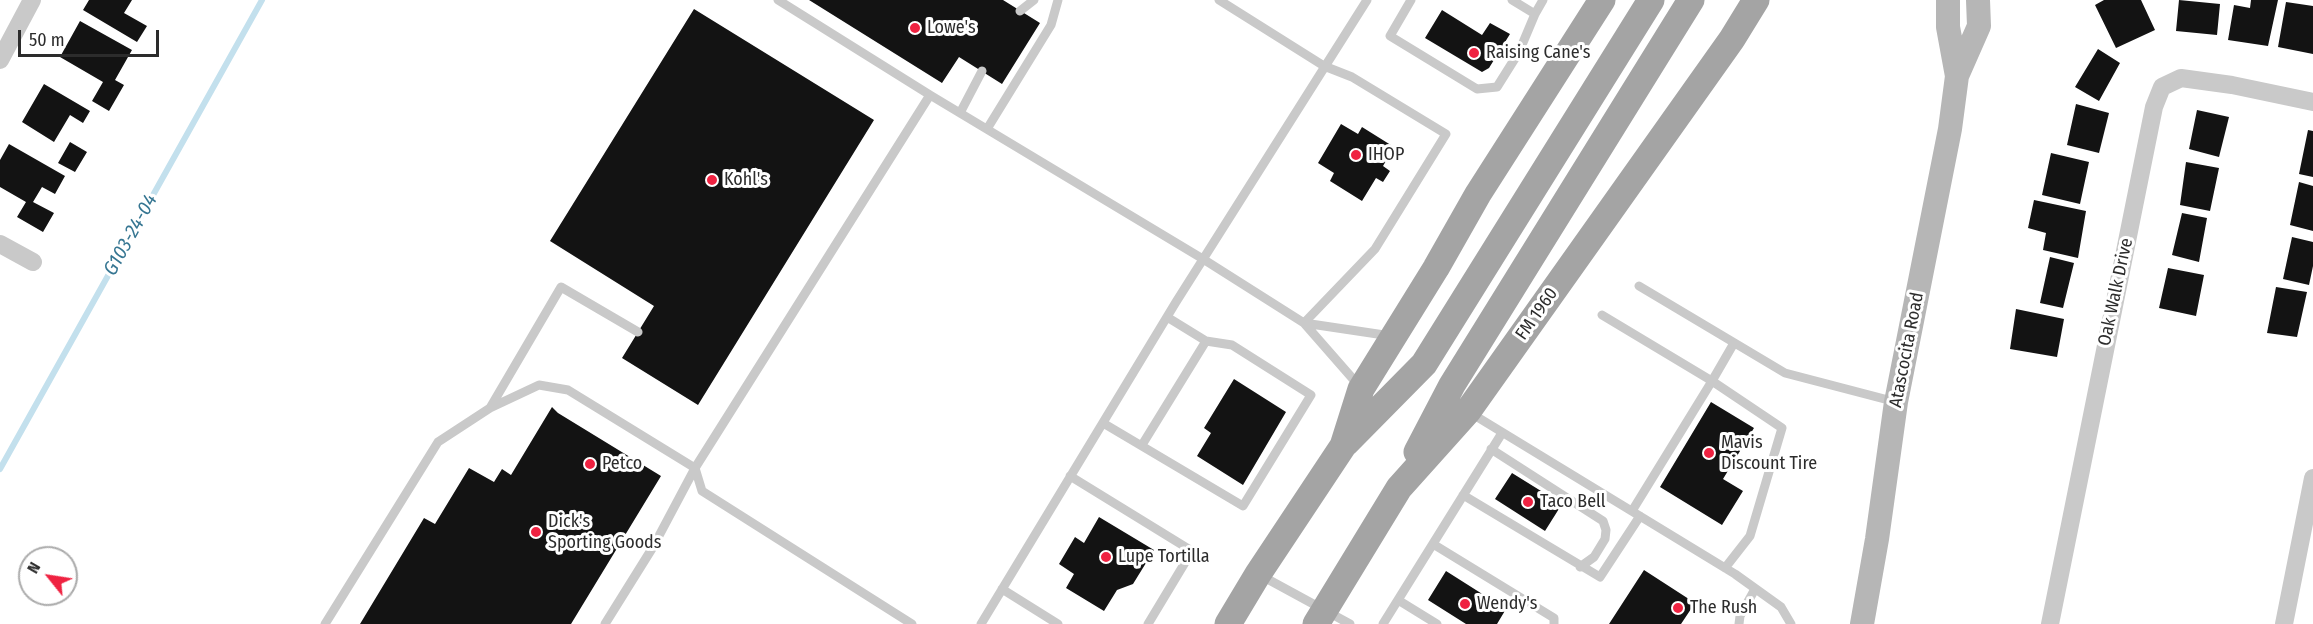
<!DOCTYPE html>
<html>
<head>
<meta charset="utf-8">
<style>
  body { margin:0 }
  #map { position:relative; width:2313px; height:624px; overflow:hidden; background:#fff; font-family:"Fira Sans Condensed",sans-serif }
  canvas { display:block }
  .north { position:absolute; left:18px; top:546px; width:60px; height:60px; box-sizing:border-box; background:#fff; border:2px solid #ababab; border-radius:50%; rotate:300deg; font-size:16px; font-weight:700; line-height:24px; text-align:center; color:#2c2c2c }
  .north::after { content:''; display:block; margin:auto; width:21px; height:27px; background:#ef2241; clip-path:polygon(50% 0,100% 100%,50% 72%,0 100%) }
  .scale { position:absolute; left:18px; top:30px; width:141px; height:27px; box-sizing:border-box; border:3px solid #2c2c2c; border-top:0; padding-left:8px; font-size:18px; line-height:21px; white-space:nowrap; color:#2c2c2c; -webkit-text-stroke:4px #fff; paint-order:stroke }
</style>
</head>
<body>
<div id="map">
<canvas width="2313" height="624"></canvas>
<div class="north">N</div>
<div class="scale">50 m</div>
</div>
<script>
const g = document.querySelector('canvas').getContext('2d');
g.lineJoin = 'round';
function toPath(rows) {
  const path = new Path2D();
  for (const r of rows) {
    path.moveTo(r[0], r[1]);
    for (let i = 2; i < r.length; i += 2) path.lineTo(r[i], r[i + 1]);
  }
  return path;
}
function stroke(path, color, width, dash) {
  g.strokeStyle = color;
  g.lineWidth = width;
  g.lineCap = dash ? 'butt' : 'round';
  g.setLineDash(dash || []);
  g.stroke(path);
}
function fill(path, color) {
  g.fillStyle = color;
  g.fill(path, 'evenodd');
}
function label(font, color, halo, rows, align = 'center') {
  g.font = font + ' "Fira Sans Condensed",sans-serif';
  g.lineWidth = 6;
  g.setLineDash([]);
  g.textBaseline = 'middle';
  g.strokeStyle = halo;
  g.fillStyle = color;
  for (const [text, x, y, turn = 0] of rows) {
    g.save();
    g.translate(x, y);
    g.rotate((+turn || 0) * Math.PI / 180);
    g.textAlign = isNaN(turn) ? turn : align;
    if (halo) g.strokeText(text, 0, 0);
    g.fillText(text, 0, 0);
    g.restore();
  }
}
stroke(toPath([
  [0,469,262,0]
]), '#c3e0ed', 6);
fill(toPath([
  [89,0,132,0,124,13,147,26,137,42,83,10],
  [809,0,1003,0,1040,23,1002,84,959,57,942,83],
  [2104,0,2141,0,2155,30,2116,48,2095,5],
  [2179,0,2220,4,2217,35,2176,31],
  [2251,0,2278,0,2268,46,2228,40,2234,5,2250,8],
  [2286,2,2313,6,2313,54,2278,47],
  [694,9,874,120,698,405,622,358,654,306,550,241],
  [1442,10,1482,35,1490,23,1510,34,1489,68,1482,72,1425,38],
  [80,21,132,50,115,80,124,85,109,111,92,101,103,82,60,57],
  [2098,49,2120,63,2099,101,2075,87],
  [44,84,90,111,83,123,70,115,54,142,22,122],
  [2076,104,2109,113,2099,153,2067,145],
  [2197,110,2229,117,2219,157,2189,149],
  [1341,124,1358,134,1362,127,1394,147,1383,166,1390,171,1383,182,1376,178,1362,201,1330,181,1334,173,1318,163],
  [2308,130,2313,131,2313,177,2299,174],
  [70,142,87,152,75,172,58,163],
  [9,144,65,176,55,194,42,187,33,202,54,213,43,232,17,217,26,202,0,187,0,160],
  [2051,153,2089,162,2080,204,2042,195],
  [2186,162,2219,168,2210,211,2180,205],
  [2299,182,2313,186,2313,231,2290,225],
  [2034,200,2086,211,2078,258,2043,250,2046,233,2028,228],
  [2182,213,2207,218,2199,262,2172,255],
  [2292,237,2313,242,2313,266,2309,285,2283,279],
  [2050,257,2074,263,2063,308,2040,303],
  [2168,268,2204,275,2196,316,2159,308],
  [2276,287,2307,292,2297,337,2267,333],
  [2016,309,2064,319,2057,357,2010,349],
  [1234,379,1286,412,1243,485,1197,456,1211,433,1204,428],
  [1711,402,1754,428,1723,479,1743,491,1722,525,1660,487],
  [552,407,558,413,661,476,571,624,360,624,424,518,435,524,469,468,494,482,502,469,511,475],
  [1512,473,1562,504,1545,531,1495,499],
  [1099,517,1154,550,1133,584,1117,590,1104,611,1066,588,1074,574,1059,564,1075,537,1084,543],
  [1644,570,1695,603,1681,624,1609,624],
  [1446,571,1506,609,1497,624,1466,624,1428,600]
]), '#131313');
stroke(toPath([
  [778,0,930,95],
  [1411,0,1390,36,1477,89,1497,87,1519,52,1535,14],
  [1512,0,1535,14,1543,0],
  [1020,11,1034,0],
  [960,113,982,71],
  [987,129,1051,25,1058,0],
  [1639,286,1785,373,1896,402],
  [1602,315,1712,381,1632,511],
  [1360,387,1304,323,1391,336],
  [490,408,561,287,638,332],
  [1469,412,1735,574,1781,607,1791,624],
  [1103,423,1243,506,1311,395,1232,345,1206,341,1167,317],
  [1142,445,1206,341],
  [1491,449,1603,521,1606,530,1605,539,1594,557,1580,567],
  [1070,476,1192,551,1148,624],
  [1463,495,1600,577,1640,516],
  [1433,544,1554,618,1554,624],
  [1725,568,1750,536,1782,428,1712,381,1734,343],
  [1260,575,1350,624],
  [1002,589,1058,624],
  [1398,600,1437,624],
  [325,624,438,442,490,408,539,385,568,390,695,468,702,491,912,624],
  [605,624,653,547,695,468,930,95,1203,259,1304,323,1375,249,1446,134,1352,77,1324,66,1219,0],
  [981,624,1176,302,1367,0],
  [1383,624,1502,433],
  [1739,624,1740,616,1755,589]
]), '#c9c9c9', 9);
stroke(toPath([
  [0,60,32,0],
  [0,244,33,262],
  [2050,624,2154,107,2162,87,2181,78,2232,85,2313,102],
  [2284,624,2313,478]
]), '#c9c9c9', 18);
stroke(toPath([
  [1957,76,1979,26,1978,0],
  [1862,624,1877,539,1896,402,1950,129,1957,76,1948,27,1948,0]
]), '#b6b6b6', 24);
stroke(toPath([
  [1346,443,1424,364,1651,0],
  [1417,452,1452,385,1691,0],
  [1228,624,1258,574,1343,446,1361,389,1436,268,1478,194,1602,0],
  [1316,624,1399,488,1468,411,1732,39,1756,0]
]), '#a4a4a4', 27);
for (const [x, y, r, color] of [
  [915,28,6,"#ef2241"],
  [1474,53,6,"#ef2241"],
  [1356,155,6,"#ef2241"],
  [712,180,6,"#ef2241"],
  [1709,453,6,"#ef2241"],
  [590,464,6,"#ef2241"],
  [1528,502,6,"#ef2241"],
  [536,532,6,"#ef2241"],
  [1106,557,6,"#ef2241"],
  [1465,604,6,"#ef2241"],
  [1678,608,6,"#ef2241"]
]) {
  const dot = new Path2D();
  dot.arc(x, y, r, 0, 2 * Math.PI);
  g.fillStyle = color;
  g.fill(dot);
  stroke(dot, '#fff', 2);
}
label('18px', '#2c2c2c', '#fff', [
  ["Lowe's",927,28],
  ["Raising Cane's",1486,53],
  ["IHOP",1368,155],
  ["Kohl's",724,180],
  ["Mavis",1721,443],
  ["Discount Tire",1721,464],
  ["Petco",602,464],
  ["Taco Bell",1540,502],
  ["Dick's",548,522],
  ["Sporting Goods",548,543],
  ["Lupe Tortilla",1118,557],
  ["Wendy's",1477,604],
  ["The Rush",1690,608]
], 'left');
label('18px', '#2c2c2c', '#fff', [
  ["Oak Walk Drive",2116,292,-78],
  ["FM 1960",1537,314,-55],
  ["Atascocita Road",1907,350,-79]
]);
label('italic 20px', '#367692', '#fff', [
  ["G103-24-04",131,235,-61]
]);
</script>
</body>
</html>
